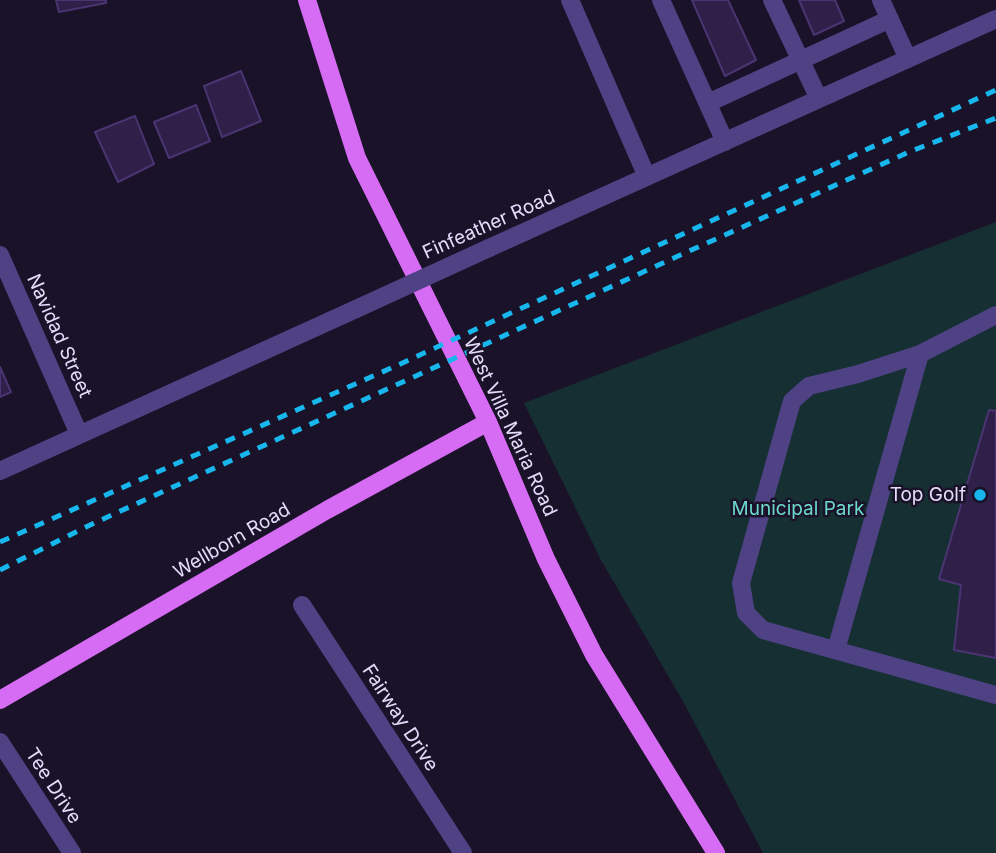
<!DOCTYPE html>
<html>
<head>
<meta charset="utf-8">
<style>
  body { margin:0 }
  canvas { display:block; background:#1a1228 }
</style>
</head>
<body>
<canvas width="996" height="853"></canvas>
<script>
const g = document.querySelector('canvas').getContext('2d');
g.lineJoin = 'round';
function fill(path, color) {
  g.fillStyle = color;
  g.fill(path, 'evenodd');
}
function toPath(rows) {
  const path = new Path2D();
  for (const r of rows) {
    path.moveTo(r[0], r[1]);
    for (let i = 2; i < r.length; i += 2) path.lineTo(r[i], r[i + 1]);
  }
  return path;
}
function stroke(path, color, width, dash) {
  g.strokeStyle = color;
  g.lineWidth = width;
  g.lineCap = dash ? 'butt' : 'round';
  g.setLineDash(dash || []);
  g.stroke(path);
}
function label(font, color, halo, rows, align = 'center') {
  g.font = font + ' Inter,sans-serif';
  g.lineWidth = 5;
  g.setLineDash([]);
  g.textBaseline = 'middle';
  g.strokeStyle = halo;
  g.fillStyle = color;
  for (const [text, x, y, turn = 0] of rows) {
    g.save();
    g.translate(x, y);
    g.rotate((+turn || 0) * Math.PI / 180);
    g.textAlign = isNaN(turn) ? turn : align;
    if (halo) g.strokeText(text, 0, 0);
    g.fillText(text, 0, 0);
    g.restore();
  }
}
fill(toPath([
  [996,222,996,853,763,853,684,703,601,560,524,403]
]), '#162f32');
const building = toPath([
  [56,0,106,0,106,3,59,12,56,0],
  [692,0,728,0,756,60,725,76,692,0],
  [799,0,835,0,844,21,814,35,799,0],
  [241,71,261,121,222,137,204,86,241,71],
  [196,105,210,141,169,158,154,122,196,105],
  [135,116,154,164,118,182,95,132,135,116],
  [0,367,11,392,0,397,0,367],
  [989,410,996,411,996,658,954,650,961,585,939,579,989,410]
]);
fill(building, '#2e2048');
stroke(building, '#4a3472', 2);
stroke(toPath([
  [570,0,647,177],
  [661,0,725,142],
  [772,0,819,99],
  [881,0,908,59],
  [708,103,890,19],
  [489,248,996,19],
  [0,255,79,434],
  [920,354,996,315],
  [0,471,356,309],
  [302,605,463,853],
  [836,650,920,354,858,374,809,386,792,401,741,583,746,613,763,630,996,695],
  [0,742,72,853]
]), '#4e4184', 18);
stroke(toPath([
  [307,0,357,158,488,422,546,559,594,655,716,853],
  [0,700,327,510,488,422]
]), '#d66bf4', 18);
stroke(toPath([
  [0,542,398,365,996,90],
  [0,570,90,525,676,257,909,152,996,118]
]), '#17b7ee', 5, [10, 9]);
stroke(toPath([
  [356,309,489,248]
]), '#4e4184', 18);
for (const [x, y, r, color] of [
  [980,495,7,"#17b7ee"]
]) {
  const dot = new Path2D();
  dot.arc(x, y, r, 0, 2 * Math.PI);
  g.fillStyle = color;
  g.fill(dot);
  stroke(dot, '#1a1228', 2.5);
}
label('19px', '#e5dcfc', '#1a1228', [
  ["Finfeather Road",489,225,-24],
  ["Navidad Street",59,336,66],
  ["West Villa Maria Road",510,427,65],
  ["Wellborn Road",232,541,-30],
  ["Fairway Drive",400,718,57],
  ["Tee Drive",53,786,57]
]);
label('19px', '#e5dcfc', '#1a1228', [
  ["Top Golf",966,495]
], 'right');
label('19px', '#6cd8ce', '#1a1228', [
  ["Municipal Park",798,509]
]);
</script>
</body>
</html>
